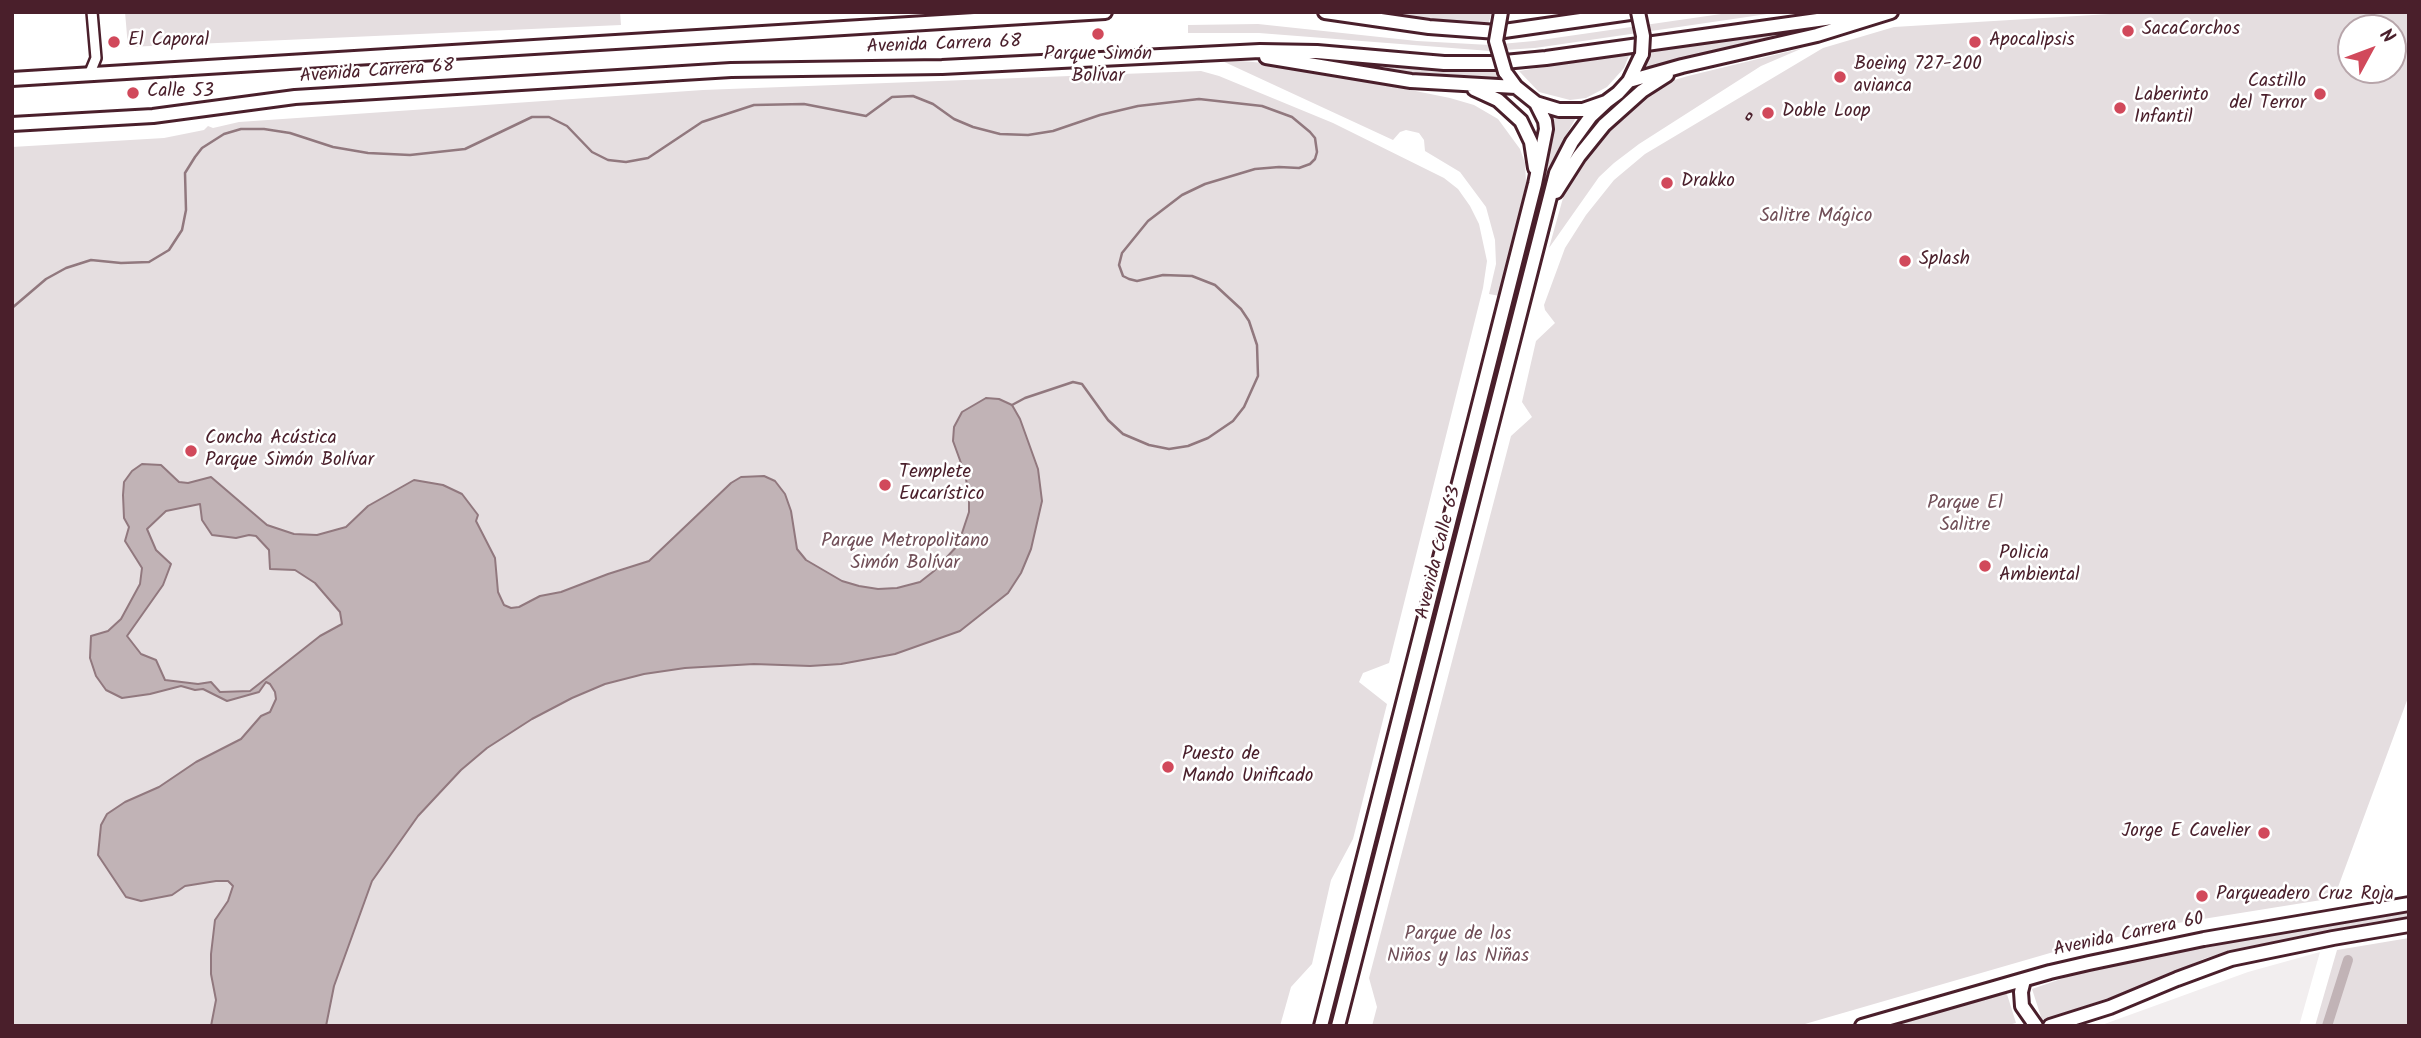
<!DOCTYPE html>
<html>
<head>
<meta charset="utf-8">
<style>
  body { margin:0 }
  #map { position:relative; width:2421px; height:1038px; overflow:hidden; background:#fff; font-family:Kalam,sans-serif }
  canvas { display:block }
  .frame { position:absolute; inset:0; border:14px solid #4a1f2b; pointer-events:none }
  .north { position:absolute; left:2337px; top:14px; width:70px; height:70px; box-sizing:border-box; background:#fff; border:2px solid #b7a5aa; border-radius:50%; rotate:49deg; font-size:19px; font-weight:700; line-height:28px; text-align:center; color:#4a1f2b }
  .north::after { content:''; display:block; margin:auto; width:24px; height:32px; background:#d1495b; clip-path:polygon(50% 0,100% 100%,50% 72%,0 100%) }
</style>
</head>
<body>
<div id="map">
<canvas width="2421" height="1038"></canvas>
<div class="frame"></div>
<div class="north">N</div>
</div>
<script>
const g = document.querySelector('canvas').getContext('2d');
g.lineJoin = 'round';
function fill(path, color) {
  g.fillStyle = color;
  g.fill(path, 'evenodd');
}
function toPath(rows) {
  const path = new Path2D();
  for (const r of rows) {
    path.moveTo(r[0], r[1]);
    for (let i = 2; i < r.length; i += 2) path.lineTo(r[i], r[i + 1]);
  }
  return path;
}
function stroke(path, color, width, dash) {
  g.strokeStyle = color;
  g.lineWidth = width;
  g.lineCap = dash ? 'butt' : 'round';
  g.setLineDash(dash || []);
  g.stroke(path);
}
function label(font, color, halo, rows, align = 'center') {
  g.font = font + ' Kalam,sans-serif';
  g.lineWidth = 5;
  g.setLineDash([]);
  g.textBaseline = 'middle';
  g.strokeStyle = halo;
  g.fillStyle = color;
  for (const [text, x, y, turn = 0] of rows) {
    g.save();
    g.translate(x, y);
    g.rotate((+turn || 0) * Math.PI / 180);
    g.textAlign = isNaN(turn) ? turn : align;
    if (halo) g.strokeText(text, 0, 0);
    g.fillText(text, 0, 0);
    g.restore();
  }
}
fill(toPath([
  [2320,952,2299,1026,2099,1026,2248,972]
]), '#f2eeef');
fill(toPath([
  [125,12,620,12,621,25,128,47],
  [1442,12,1492,12,1488,25,1374,15],
  [1735,12,1781,12,1535,48,1490,51,1259,33,1188,33,1188,25,1258,24,1417,41,1490,45,1534,41],
  [2143,12,2409,12,2409,695,2334,898,2178,923,2057,951,1798,1026,1372,1026,1377,1007,1369,978,1511,436,1532,417,1522,402,1536,341,1555,323,1545,310,1544,305,1565,248,1586,215,1614,180,1645,154,1823,48,1894,27],
  [2393,28,2393,70,2351,70,2351,28],
  [1836,22,1691,56,1644,69,1650,50],
  [1803,48,1761,66,1639,144,1614,163,1599,177,1549,248,1563,198,1574,174,1605,130,1650,92,1664,83,1688,76],
  [1630,53,1624,68,1607,87,1586,98,1570,100,1539,92,1519,71],
  [1218,59,1287,65,1450,98,1474,105,1498,119,1520,149,1525,163,1526,183,1500,296,1489,294,1496,264,1495,240,1486,207,1460,172,1425,151,1424,140,1419,133,1406,130,1400,132,1393,140],
  [1332,61,1446,69,1495,69,1503,80,1390,73],
  [1201,71,1219,76,1333,123,1444,178,1458,189,1470,206,1479,224,1487,261,1483,288,1389,663,1363,673,1359,682,1387,704,1353,839,1331,880,1312,964,1291,987,1280,1026,12,1026,12,147,164,138,204,130,208,126,213,128,239,122,703,90],
  [1553,114,1569,117,1577,116,1560,146,1552,167,1333,1026,1328,1026,1362,899,1438,582,1467,484,1518,282,1553,134],
  [2409,911,2409,918,2373,922,2237,949,2206,958,2130,991,2042,1020,2032,989,2087,970,2131,960],
  [2409,938,2409,1026,2315,1026,2337,950],
  [2006,991,2016,1023,2004,1026,1887,1026]
]), '#e5dee0');
const water = toPath([
  [986,398,999,399,1012,405,1020,419,1038,469,1042,501,1031,549,1021,573,1008,593,960,631,895,654,841,664,810,666,754,664,685,668,644,674,605,684,572,698,532,719,487,748,461,770,418,816,372,881,334,986,326,1026,211,1026,216,1000,211,974,211,954,215,920,228,901,233,886,228,881,216,881,185,886,172,895,141,901,126,897,98,855,101,825,107,814,125,802,159,787,196,762,241,739,261,716,270,712,276,699,275,692,270,684,266,682,259,692,227,701,203,689,195,690,181,686,150,694,122,698,106,690,96,676,90,658,91,636,108,631,121,619,140,584,142,568,125,541,129,527,124,518,123,495,124,482,132,471,142,464,161,465,179,482,188,483,211,477,267,525,294,534,317,535,346,527,368,506,414,480,443,485,462,494,478,515,476,521,495,558,498,592,504,605,511,608,519,607,540,596,561,592,608,574,649,561,731,483,741,477,764,476,775,481,785,494,791,511,797,549,806,560,842,581,859,586,878,589,897,588,920,582,934,571,958,545,969,512,969,495,965,474,953,441,954,427,962,412,986,398],
  [200,504,202,520,212,535,236,538,249,535,256,536,269,550,270,569,295,570,315,583,340,612,342,624,320,636,250,691,220,692,211,682,198,684,165,680,156,660,141,654,127,636,163,585,171,564,156,550,147,529,166,511,200,504]
]);
fill(water, '#c1b3b6');
stroke(water, '#91787e', 2);
stroke(toPath([
  [12,308,46,279,66,268,91,260,121,263,149,262,169,250,182,230,186,210,185,173,195,157,202,148,224,134,241,129,264,129,290,133,333,147,368,153,410,155,465,149,532,117,549,117,567,126,592,152,608,160,626,162,648,158,702,122,754,105,804,104,866,116,892,97,913,96,933,104,954,119,973,127,1000,134,1028,135,1053,131,1100,115,1138,106,1199,99,1262,106,1292,117,1310,132,1315,138,1317,152,1315,159,1310,164,1299,168,1279,167,1255,169,1205,184,1182,195,1148,221,1122,253,1119,265,1123,276,1129,279,1137,281,1163,275,1192,276,1215,285,1241,309,1249,321,1257,345,1258,376,1244,407,1233,421,1208,438,1188,446,1169,449,1149,445,1123,434,1108,420,1082,384,1073,382,1025,398,1012,405]
]), '#91787e', 2.5);
stroke(toPath([
  [2327,1026,2348,960]
]), '#c1b3b6', 10);
const minor = toPath([
  [89,75,96,58,92,12]
]);
const major = toPath([
  [1325,12,1429,27,1497,32,1637,12],
  [1266,57,1411,81,1516,87],
  [1505,72,1516,87,1536,103,1559,110,1583,110,1606,102,1618,93,1629,81,1642,54],
  [12,79,1105,12],
  [1629,81,1682,66,1817,35,1891,12],
  [1474,89,1498,100,1521,121,1531,142,1535,168],
  [12,124,153,116,295,97,731,70,942,67,1260,51,1317,52,1444,63,1494,63,1546,58,1875,12],
  [1556,192,1579,156,1604,125,1642,91,1667,75],
  [2024,980,2021,992,2022,1006,2036,1026],
  [1321,1026,1535,184,1546,129,1545,121,1536,103],
  [1338,1026,1556,173,1572,142,1591,116,1606,102],
  [1862,1026,2050,972,2089,963,2204,939,2409,904],
  [2050,1026,2110,1007,2177,979,2231,959,2333,938,2409,925]
]);
stroke(minor, '#4a1f2b', 14);
stroke(major, '#4a1f2b', 18);
stroke(minor, '#fff', 9);
stroke(major, '#fff', 12);
const rail = toPath([
  [1748,118,1750,115]
]);
stroke(rail, '#4a1f2b', 5);
stroke(rail, '#fff', 2.5, [8]);
const majorBridge = toPath([
  [1501,12,1496,41,1505,72],
  [1638,12,1643,36,1642,54]
]);
stroke(majorBridge, '#4a1f2b', 18, []);
stroke(majorBridge, '#fff', 12);
for (const [x, y, r, color] of [
  [2128,31,7,"#d1495b"],
  [1098,34,7,"#d1495b"],
  [114,42,7,"#d1495b"],
  [1975,42,7,"#d1495b"],
  [1840,77,7,"#d1495b"],
  [133,93,7,"#d1495b"],
  [2320,94,7,"#d1495b"],
  [2120,108,7,"#d1495b"],
  [1768,113,7,"#d1495b"],
  [1667,183,7,"#d1495b"],
  [1905,261,7,"#d1495b"],
  [191,451,7,"#d1495b"],
  [885,485,7,"#d1495b"],
  [1985,566,7,"#d1495b"],
  [1168,767,7,"#d1495b"],
  [2264,833,7,"#d1495b"],
  [2202,896,7,"#d1495b"]
]) {
  const dot = new Path2D();
  dot.arc(x, y, r, 0, 2 * Math.PI);
  g.fillStyle = color;
  g.fill(dot);
  stroke(dot, '#fff', 2.5);
}
label('19px', '#4a1f2b', '#fff', [
  ["SacaCorchos",2142,31],
  ["El Caporal",128,42],
  ["Apocalipsis",1989,42],
  ["Parque Simón",1098,56,"center"],
  ["Bolívar",1098,78,"center"],
  ["Boeing 727-200",1854,66],
  ["avianca",1854,88],
  ["Castillo",2306,83,"right"],
  ["del Terror",2306,105,"right"],
  ["Calle 53",147,93],
  ["Laberinto",2134,97],
  ["Infantil",2134,119],
  ["Doble Loop",1782,113],
  ["Drakko",1681,183],
  ["Splash",1919,261],
  ["Concha Acústica",205,440],
  ["Parque Simón Bolívar",205,462],
  ["Templete",899,474],
  ["Eucarístico",899,496],
  ["Policia",1999,555],
  ["Ambiental",1999,577],
  ["Puesto de",1182,756],
  ["Mando Unificado",1182,778],
  ["Jorge E Cavelier",2250,833,"right"],
  ["Parqueadero Cruz Roja",2216,896]
], 'left');
label('19px', '#4a1f2b', '#fff', [
  ["Avenida Carrera 68",944,46,-2],
  ["Avenida Carrera 68",377,73,-4],
  ["Avenida Calle 63",1440,553,-76],
  ["Avenida Carrera 60",2129,936,-12]
]);
label('19px', '#714f58', '#fff', [
  ["Salitre Mágico",1816,218],
  ["Parque El",1965,505],
  ["Salitre",1965,527],
  ["Parque Metropolitano",905,543],
  ["Simón Bolívar",905,565],
  ["Parque de los",1458,936],
  ["Niños y las Niñas",1458,958]
]);
</script>
</body>
</html>
